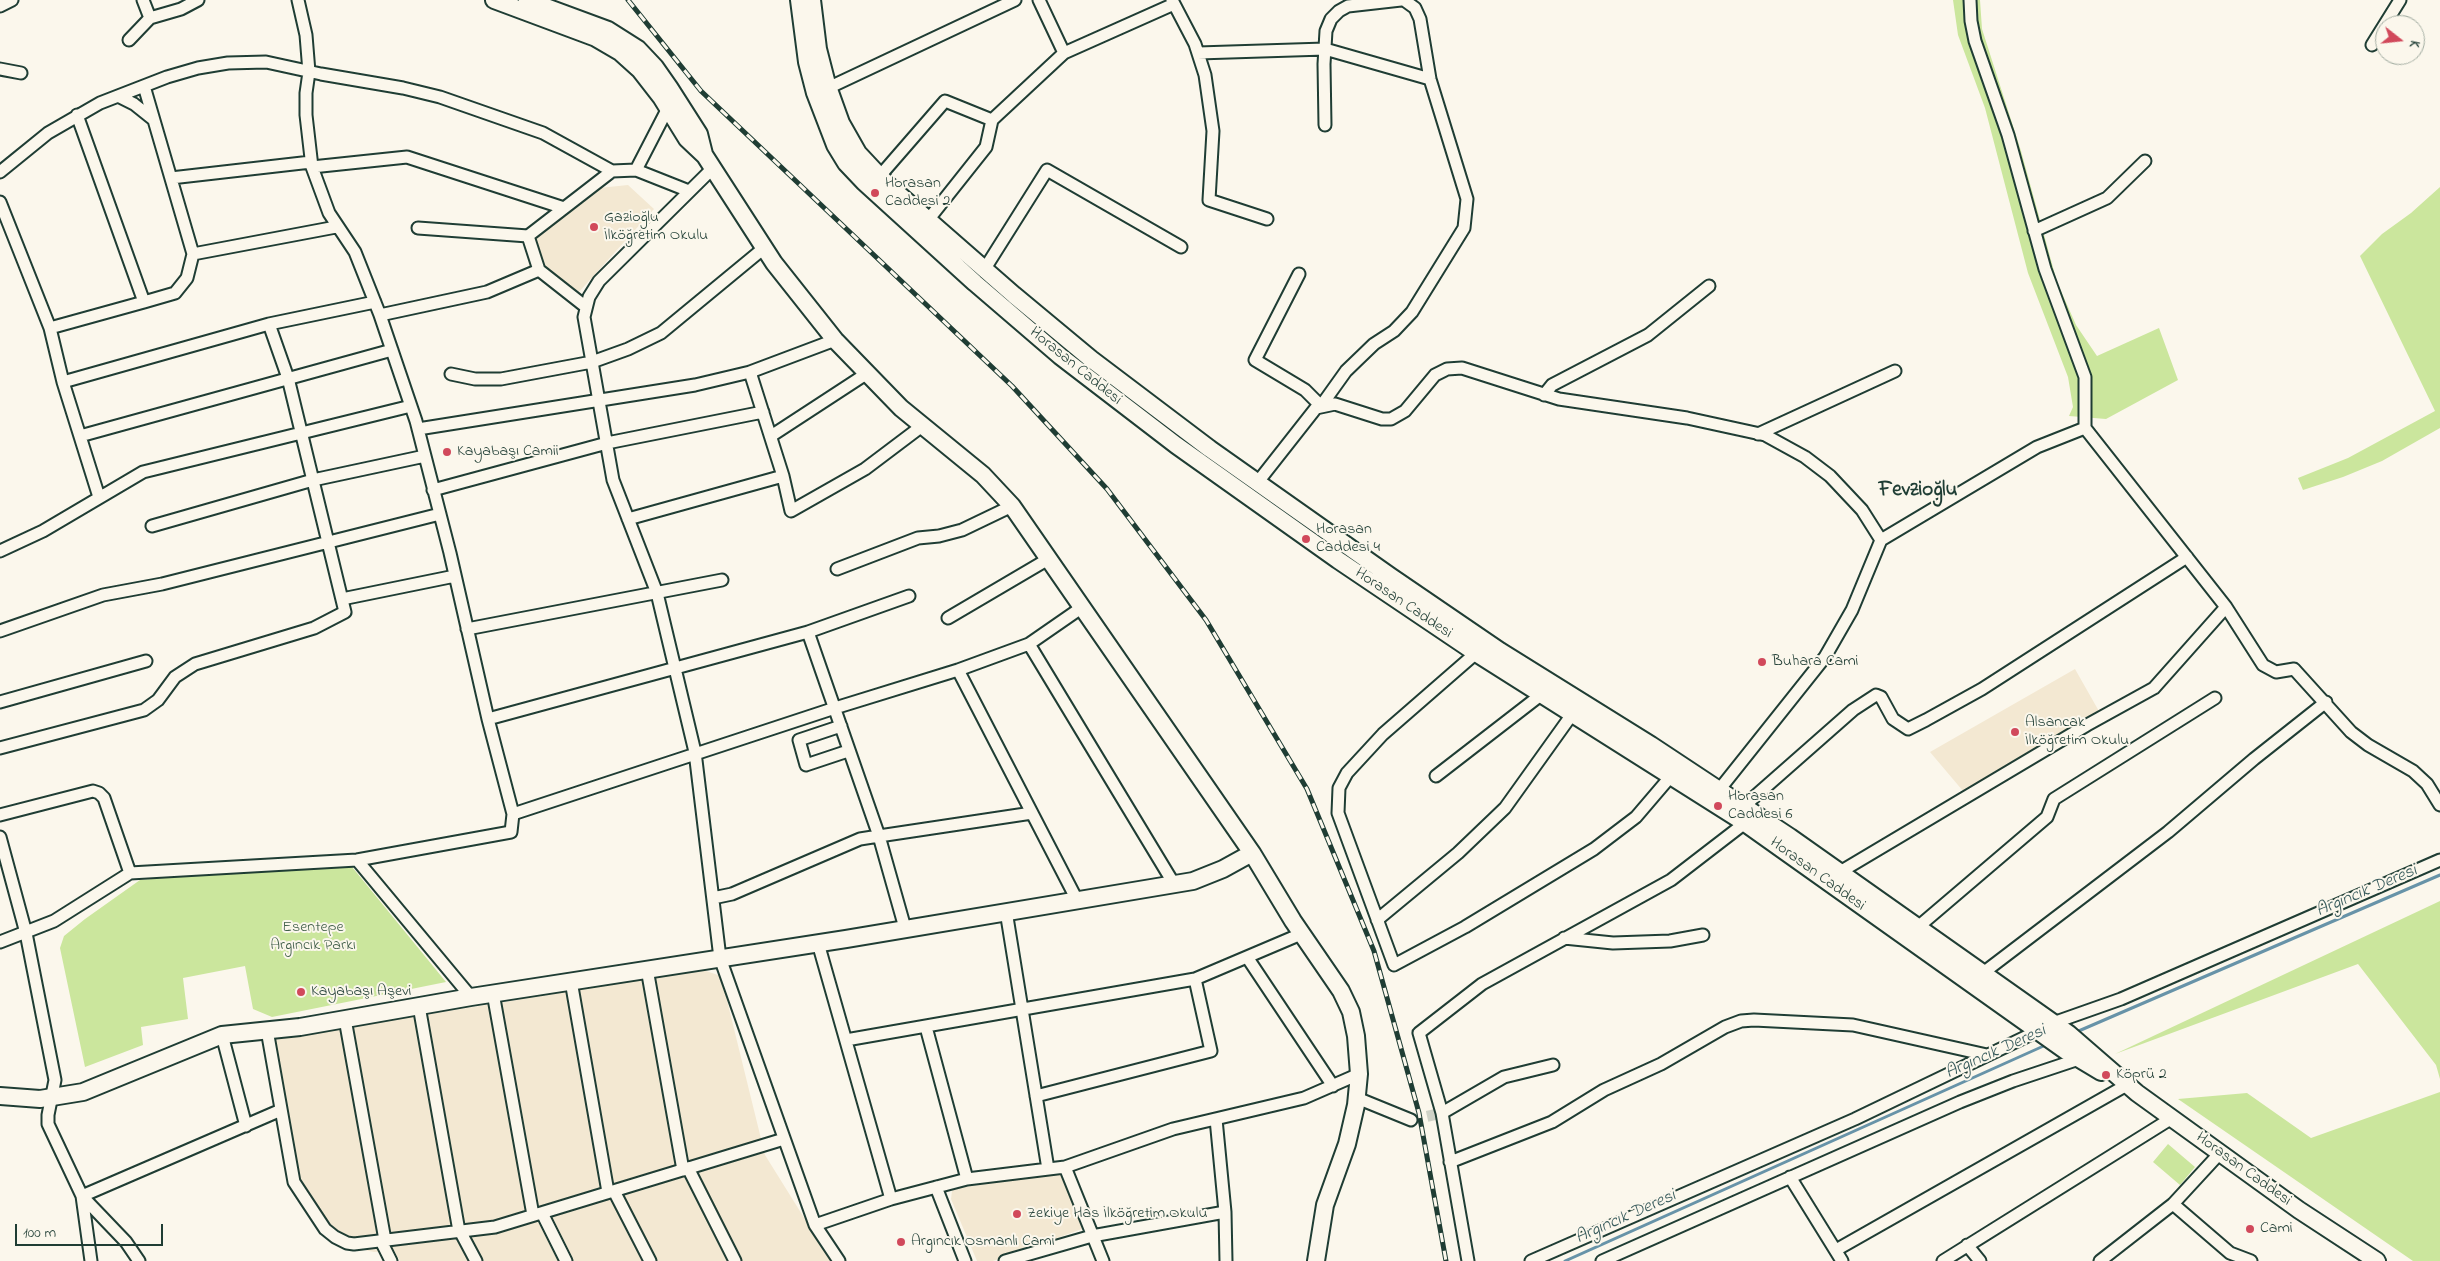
<!DOCTYPE html>
<html>
<head>
<meta charset="utf-8">
<style>
  body { margin:0 }
  #map { position:relative; width:2440px; height:1261px; overflow:hidden; background:#fbf7ec; font-family:"Indie Flower",sans-serif }
  canvas { display:block }
  .north { position:absolute; left:2375px; top:15px; width:50px; height:50px; box-sizing:border-box; background:#fbf7ec; border:1px solid #a3ada2; border-radius:50%; rotate:106deg; font-size:14px; font-weight:700; line-height:20px; text-align:center; color:#1f3d34 }
  .north::after { content:''; display:block; margin:auto; width:18px; height:22px; background:#d1495b; clip-path:polygon(50% 0,100% 100%,50% 72%,0 100%) }
  .scale { position:absolute; left:15px; top:1224px; width:148px; height:22px; box-sizing:border-box; border:2px solid #1f3d34; border-top:0; padding-left:6px; font-size:15px; line-height:18px; white-space:nowrap; color:#1f3d34; -webkit-text-stroke:4px #fbf7ec; paint-order:stroke }
</style>
</head>
<body>
<div id="map">
<canvas width="2440" height="1261"></canvas>
<div class="north">K</div>
<div class="scale">100 m</div>
</div>
<script>
const g = document.querySelector('canvas').getContext('2d');
g.lineJoin = 'round';
function fill(path, color) {
  g.fillStyle = color;
  g.fill(path, 'evenodd');
}
function toPath(rows) {
  const path = new Path2D();
  for (const r of rows) {
    path.moveTo(r[0], r[1]);
    for (let i = 2; i < r.length; i += 2) path.lineTo(r[i], r[i + 1]);
  }
  return path;
}
function stroke(path, color, width, dash) {
  g.strokeStyle = color;
  g.lineWidth = width;
  g.lineCap = dash ? 'butt' : 'round';
  g.setLineDash(dash || []);
  g.stroke(path);
}
function label(font, color, halo, rows, align = 'center') {
  g.font = font + ' "Indie Flower",sans-serif';
  g.lineWidth = 4;
  g.setLineDash([]);
  g.textBaseline = 'middle';
  g.strokeStyle = halo;
  g.fillStyle = color;
  for (const [text, x, y, turn = 0] of rows) {
    g.save();
    g.translate(x, y);
    g.rotate((+turn || 0) * Math.PI / 180);
    g.textAlign = isNaN(turn) ? turn : align;
    if (halo) g.strokeText(text, 0, 0);
    g.fillText(text, 0, 0);
    g.restore();
  }
}
fill(toPath([
  [628,185,654,209,569,303,529,266,527,245,599,188],
  [2075,669,2100,713,1963,791,1930,752],
  [703,970,721,976,765,1155,831,1261,400,1261,394,1251,374,1252,355,1248,315,1222,288,1184,262,1041],
  [1065,1173,1082,1229,993,1261,977,1261,951,1199,952,1191,956,1188]
]), '#f3e8d2');
fill(toPath([
  [1953,0,1980,0,1982,29,2021,151,2057,282,2076,325,2097,356,2159,328,2178,380,2106,419,2069,416,2073,407,2068,377,2028,273,1985,108,1958,35],
  [2440,187,2440,428,2382,461,2343,477,2303,490,2298,478,2348,458,2435,411,2360,256,2382,234,2411,213],
  [348,862,446,982,272,1017,253,1009,245,966,183,978,188,1019,141,1027,143,1045,85,1067,60,948,64,936,85,919,140,880],
  [2440,901,2440,1079,2436,1065,2358,964,2115,1054],
  [2440,1092,2440,1261,2413,1261,2178,1099,2247,1093,2311,1138],
  [2168,1144,2195,1167,2180,1185,2153,1162]
]), '#cbe69d');
stroke(toPath([
  [2074,1033,2440,875],
  [1565,1261,2048,1044]
]), '#6793a8', 3);
stroke(toPath([
  [1411,1120,1442,1113]
]), '#cfd2c7', 11, [11, 5.5]);
const street = toPath([
  [143,0,150,18],
  [298,0,306,35,309,72,306,93,306,115,312,167,329,213,355,252,380,315,416,421,450,553,488,719,513,814,835,708,958,670,1029,644,1081,608],
  [1039,0,1064,53],
  [1172,0,1195,44,1205,75,1213,131,1209,200,1267,219],
  [1970,0,1971,21,1975,41,2008,135,2045,269,2085,377,2085,428,2226,607,2263,665,2276,672,2294,669,2351,732,2368,745,2413,771,2427,784,2440,805],
  [0,6,12,0],
  [129,40,150,18,181,9,198,0],
  [2372,45,2400,0],
  [1198,53,1325,49,1430,79],
  [0,69,21,73],
  [828,88,1015,0],
  [118,96,134,104,154,120],
  [1325,125,1324,64,1326,31,1331,19,1339,11,1348,6,1401,0],
  [312,167,407,157,564,208],
  [713,168,599,281,589,297,584,317,613,480,657,593,695,752,720,958,815,1225,839,1261],
  [636,170,668,108],
  [0,172,48,133,100,103,167,77,198,68,228,63,266,62,321,74,403,88,440,97,543,133,612,171,636,170,689,191],
  [879,177,945,101,992,120],
  [171,178,311,162],
  [0,202,50,328,63,382,99,497],
  [928,220,986,147,992,120,1064,53,1174,4],
  [418,228,528,236],
  [2034,231,2107,198,2145,161],
  [193,254,336,227],
  [984,270,1047,170,1181,247],
  [1299,274,1255,360,1305,390,1321,406,1346,371,1374,344,1394,331,1412,312,1464,228,1467,199,1430,79,1420,19,1415,8,1404,0],
  [144,302,175,293,187,278,193,254,144,86],
  [586,307,539,270,528,236,612,171],
  [380,315,487,292,539,270],
  [50,328,144,302,77,115],
  [750,372,783,476,791,511,865,469,922,426],
  [451,374,475,379,501,379,592,362,628,349,661,333,764,248],
  [63,382,269,324,375,302],
  [1544,395,1552,385,1648,335,1709,286],
  [418,429,695,385,750,372,835,340],
  [1758,434,1895,371],
  [80,436,392,350],
  [771,436,866,374],
  [1257,483,1316,408,1335,404,1382,419,1391,419,1405,411,1435,375,1447,369,1462,368,1559,399,1687,418,1765,435,1805,457,1830,476,1862,510,1881,540],
  [433,490,607,443,763,412],
  [628,519,783,476],
  [152,526,313,480,425,456],
  [0,551,43,531,143,472,411,406],
  [837,569,918,538,939,536,962,530,1012,506],
  [342,599,455,576],
  [948,618,1050,558],
  [467,629,722,580],
  [0,631,103,595,162,584,440,514],
  [808,632,879,836,1032,813],
  [1029,644,1174,884],
  [1476,653,1383,734,1347,773,1339,788,1338,813,1394,965,1465,927,1594,849,1636,817,1671,776],
  [958,670,1077,900],
  [0,702,146,661],
  [488,719,808,632,909,596],
  [841,726,799,740,806,765,848,751],
  [0,748,144,710,158,700,175,677,195,664,314,628,345,612,288,378,269,324],
  [1436,776,1542,694],
  [1719,790,1825,657,1852,610,1881,540,2037,447,2085,428],
  [1744,806,1853,710,1876,695,1881,697,1893,719,1908,729,1926,720,1982,689,2187,557],
  [0,815,93,791,99,793,104,798,130,873],
  [0,837,26,933,55,1080,48,1115,48,1124,82,1196,281,1110],
  [357,860,471,997],
  [1840,872,2087,725,2154,688,2226,607],
  [713,898,732,894,860,839,879,836,905,928],
  [1006,911,1048,1169],
  [1377,920,1458,853,1505,808,1573,713],
  [1918,927,2047,817,2054,799,2215,698],
  [1564,938,1613,943,1670,941,1703,935],
  [0,942,54,921,130,873,357,860,511,832,513,814],
  [818,943,891,1199],
  [1247,957,1333,1086],
  [647,969,683,1170],
  [1983,973,2168,832,2254,759,2326,702],
  [571,981,608,1192],
  [493,993,533,1215],
  [419,1006,459,1231],
  [345,1019,385,1240],
  [2053,1023,2121,999,2440,860],
  [926,1027,967,1179],
  [267,1030,294,1182,325,1229,335,1237,347,1243,354,1244,495,1227,784,1139],
  [222,1035,246,1126],
  [846,1040,1195,979,1301,934],
  [1036,1096,1211,1051,1195,979],
  [1357,1098,1411,1120],
  [1442,1113,1504,1077,1553,1065],
  [1216,1119,1225,1212,1226,1261],
  [1450,1162,1552,1122,1604,1090,1661,1064,1725,1027,1741,1021,1754,1020,1853,1025,1987,1055],
  [1065,1167,1103,1261],
  [688,1168,735,1261],
  [1790,1177,1842,1261],
  [936,1187,965,1261],
  [614,1191,650,1261],
  [82,1196,126,1242,139,1261],
  [82,1196,91,1261],
  [2173,1204,2230,1253,2251,1261],
  [542,1213,566,1261],
  [815,1225,891,1199,967,1179,1065,1167,1173,1129,1304,1098,1359,1074],
  [460,1231,476,1261],
  [381,1241,391,1261],
  [1967,1245,1980,1261],
  [1836,1250,2125,1086],
  [1005,1261,1092,1236,1225,1212],
  [1468,1261,1442,1113,1419,1033,1482,984,1671,880,1745,823],
  [1531,1261,1855,1119,2038,1031],
  [1602,1261,1960,1102,2013,1081,2079,1059],
  [1943,1261,2172,1118],
  [2100,1261,2173,1204,2220,1153]
]);
const secondary = toPath([
  [494,0,596,38,620,52,640,70,661,97,687,139,705,156,774,263,835,340,901,408,983,475,1012,506,1252,853,1293,921,1341,991,1351,1012,1356,1036,1359,1074,1356,1105,1347,1144,1325,1205,1316,1261],
  [527,0,608,30,638,49,655,67,669,87,699,134,704,154],
  [799,0,807,62,815,93,835,145,846,163,864,182,975,283,1060,356,1176,445,1338,560,1476,653,1745,823,2066,1051,2101,1072],
  [812,0,818,49,827,84,841,123,858,153,887,184,1014,295,1091,359,1210,449,1390,576,1500,651,1651,745,1790,837,2069,1034,2137,1093,2299,1210,2377,1261],
  [0,1096,40,1099,83,1092,222,1035,300,1027,471,997,846,939,1193,881,1223,869,1252,853]
]);
stroke(street, '#1f3d34', 15);
stroke(secondary, '#1f3d34', 20);
stroke(street, '#fbf7ec', 11);
stroke(secondary, '#fbf7ec', 16);
const rail = toPath([
  [628,0,701,91,1012,386,1107,489,1206,620,1307,789,1374,951,1419,1113,1446,1261]
]);
stroke(rail, '#1f3d34', 5);
stroke(rail, '#fbf7ec', 3, [9]);
for (const [x, y, r, color] of [
  [875,193,5,"#d1495b"],
  [594,227,5,"#d1495b"],
  [447,452,5,"#d1495b"],
  [1306,539,5,"#d1495b"],
  [1762,662,5,"#d1495b"],
  [2015,732,5,"#d1495b"],
  [1718,806,5,"#d1495b"],
  [301,992,5,"#d1495b"],
  [2106,1075,5,"#d1495b"],
  [1017,1214,5,"#d1495b"],
  [2250,1229,5,"#d1495b"],
  [901,1242,5,"#d1495b"]
]) {
  const dot = new Path2D();
  dot.arc(x, y, r, 0, 2 * Math.PI);
  g.fillStyle = color;
  g.fill(dot);
  stroke(dot, '#fbf7ec', 2);
}
label('16px', '#1f3d34', '#fbf7ec', [
  ["Horasan",885,184],
  ["Caddesi 2",885,202],
  ["Gazioğlu",604,218],
  ["İlköğretim Okulu",604,236],
  ["Kayabaşı Camii",457,452],
  ["Horasan",1316,530],
  ["Caddesi 4",1316,548],
  ["Buhara Cami",1772,662],
  ["Alsancak",2025,723],
  ["İlköğretim Okulu",2025,741],
  ["Horasan",1728,797],
  ["Caddesi 6",1728,815],
  ["Kayabaşı Aşevi",311,992],
  ["Köprü 2",2116,1075],
  ["Zekiye Has İlköğretim Okulu",1027,1214],
  ["Cami",2260,1229],
  ["Argıncık Osmanlı Cami",911,1242]
], 'left');
label('16px', '#1f3d34', '#fbf7ec', [
  ["Horasan Caddesi",1075,367,39],
  ["Horasan Caddesi",1403,604,34],
  ["Horasan Caddesi",1817,875,36],
  ["Horasan Caddesi",2243,1170,36]
]);
label('16px', '#415f49', '#fbf7ec', [
  ["Esentepe",313,928],
  ["Argıncık Parkı",313,946]
]);
label('italic 18px', '#375a5b', '#fbf7ec', [
  ["Argıncık Deresi",2367,892,-23],
  ["Argıncık Deresi",1996,1053,-24],
  ["Argıncık Deresi",1626,1218,-24]
]);
label('bold 21px', '#1f3d34', '#fbf7ec', [
  ["Fevzioğlu",1918,492]
]);
</script>
</body>
</html>
